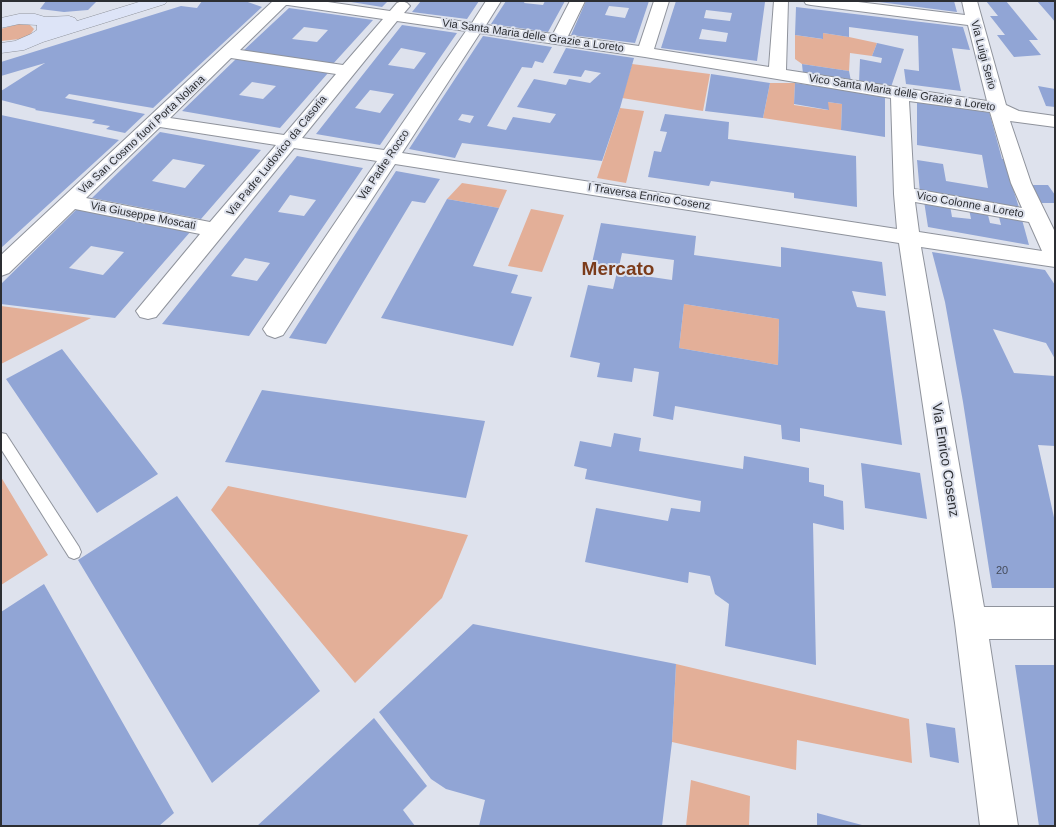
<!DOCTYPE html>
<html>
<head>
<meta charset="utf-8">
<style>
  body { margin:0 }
  #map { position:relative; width:1056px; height:827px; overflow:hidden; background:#dee2ed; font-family:Arial,sans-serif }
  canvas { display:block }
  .frame { position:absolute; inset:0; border:2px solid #2c2e32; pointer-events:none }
</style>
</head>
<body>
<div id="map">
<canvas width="1056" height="827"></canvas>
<div class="frame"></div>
</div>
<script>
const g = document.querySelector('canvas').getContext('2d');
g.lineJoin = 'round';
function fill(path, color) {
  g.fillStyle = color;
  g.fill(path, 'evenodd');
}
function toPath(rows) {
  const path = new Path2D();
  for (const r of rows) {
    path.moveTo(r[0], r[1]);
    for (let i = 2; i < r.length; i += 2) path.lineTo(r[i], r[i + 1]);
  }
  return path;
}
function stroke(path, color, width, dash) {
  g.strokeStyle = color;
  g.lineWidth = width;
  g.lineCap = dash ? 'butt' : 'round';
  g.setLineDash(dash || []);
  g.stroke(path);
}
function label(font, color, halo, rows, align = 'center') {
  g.font = font + ' Arial,sans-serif';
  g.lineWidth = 4;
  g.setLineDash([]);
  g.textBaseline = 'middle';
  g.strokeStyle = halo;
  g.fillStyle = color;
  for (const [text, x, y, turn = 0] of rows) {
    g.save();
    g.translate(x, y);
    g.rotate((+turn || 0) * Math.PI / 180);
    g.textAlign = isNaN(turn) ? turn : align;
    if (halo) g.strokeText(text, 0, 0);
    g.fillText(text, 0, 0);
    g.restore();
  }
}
fill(toPath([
  [18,24,30,25,34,29,30,35,20,39,1,41,1,29],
  [823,33,849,37,877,43,872,56,850,53,849,71,802,64,795,59,795,35,822,39],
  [632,64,710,74,703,111,622,98],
  [770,83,795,83,794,105,828,110,828,102,842,104,841,130,763,118],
  [620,108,644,111,626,183,597,178],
  [462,183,507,190,499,208,447,199],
  [531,209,564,215,542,272,508,266],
  [684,304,779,319,778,365,679,348],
  [1,306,91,318,1,364],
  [1,477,48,555,1,585],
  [228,486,468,535,442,598,355,683,211,510],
  [676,664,909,719,912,763,797,740,796,770,672,742],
  [691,780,750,796,749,826,686,826]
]), '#e3af98');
fill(toPath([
  [46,1,97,1,88,10,64,12,40,9],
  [202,1,245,1,262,7,153,108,69,94,65,98,145,114,125,133,106,129,110,126,92,123,95,120,35,110,36,109,1,100,1,91,45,63,1,76,1,62,181,6,197,8],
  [345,1,388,1,382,7],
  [421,1,479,1,467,19,412,12],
  [506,1,525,1,524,3,543,5,545,1,565,1,548,32,491,24],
  [586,1,649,1,635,43,571,35],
  [609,6,629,8,625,18,605,15],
  [676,1,765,2,757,61,661,48],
  [706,10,732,13,730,21,704,18],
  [702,29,728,33,726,42,699,39],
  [879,1,954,1,957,12,879,2],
  [986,1,1006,1,1038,40,1029,40,1041,55,1014,57,997,35,1005,35,990,16,998,16],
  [1037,1,1055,1,1055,22,1051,17],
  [796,7,963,27,970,50,952,48,961,91,906,84,904,69,919,71,918,36,849,27,849,37,823,33,823,39,795,35],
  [289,8,373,20,332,65,243,51],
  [304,27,328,30,317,42,292,39],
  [402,25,457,33,380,145,316,134],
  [401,48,426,53,414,69,388,65],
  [370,90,394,94,380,113,355,108],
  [483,36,552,47,543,63,535,61,532,68,522,67,487,126,506,130,513,117,550,123,556,114,517,107,534,79,566,85,569,79,590,83,601,73,585,70,581,77,553,73,566,48,634,58,620,108,602,161,462,143,455,158,409,149],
  [462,114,474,116,470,123,458,120],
  [877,43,904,49,891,87,859,83,860,59,881,63,882,58,872,56],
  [236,59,328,73,280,128,182,111],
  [252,82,276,86,263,99,239,95],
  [802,64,849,71,851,81,803,74],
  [711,74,770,83,763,118,705,111],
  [795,83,885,96,885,137,841,130,842,104,828,102,829,110,794,104],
  [1038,86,1055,89,1055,107,1046,106],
  [917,101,989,111,1002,159,1004,159,1020,211,920,193,917,160,943,164,946,181,988,188,982,155,917,145],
  [665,114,729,122,728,139,856,156,857,207,794,198,794,193,711,181,709,186,648,177,654,151,661,152,667,132,660,131],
  [1,115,119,140,1,248],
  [160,132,261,150,201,219,92,198],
  [173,159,205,165,185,188,152,181],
  [297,156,363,168,249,336,162,324],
  [290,195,316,200,304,216,278,212],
  [245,258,270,263,257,281,231,276],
  [396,171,440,179,425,203,412,201,326,344,289,338],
  [1028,185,1048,185,1055,195,1055,203,1040,203],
  [447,199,499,208,473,266,518,275,511,293,532,297,513,346,381,318],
  [924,201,950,205,952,217,971,219,969,209,987,211,990,223,1001,225,998,213,1021,216,1029,245,928,227],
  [77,209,191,231,115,318,1,304,1,284],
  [91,246,124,252,103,275,69,268],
  [601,223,696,236,694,255,781,267,781,247,882,262,886,296,852,291,857,307,885,311,902,445,800,428,800,442,782,439,781,425,675,406,673,420,653,416,659,372,634,368,632,382,597,377,600,363,570,357,588,285,613,289,617,272,672,280,674,260,622,253,619,267,592,263],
  [684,304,779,319,778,365,679,348],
  [932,252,1045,270,1055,285,1055,359,1046,343,993,329,1014,373,1055,376,1055,446,1038,445,1055,522,1055,588,992,588,963,402,945,302],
  [62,349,158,474,97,513,6,379],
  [262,390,485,421,466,498,225,462],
  [614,433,641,438,639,451,743,469,744,456,809,468,809,482,824,485,824,496,843,501,844,530,813,523,816,665,725,646,729,604,715,594,710,576,689,572,688,583,585,562,596,508,668,521,671,508,700,512,701,501,585,479,587,469,574,466,580,441,611,447],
  [861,463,920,473,927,519,865,508],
  [177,496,320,691,212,783,78,560],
  [44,584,174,813,159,826,1,826,1,612],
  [473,624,676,664,672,742,662,826,479,826,485,800,446,789,431,779,379,712],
  [1015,665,1055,665,1055,826,1039,826],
  [374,718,427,786,403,810,415,826,257,826],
  [926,723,955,728,959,763,930,757],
  [817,813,862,825,862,826,817,826]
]), '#91a5d5');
const lane = toPath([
  [1,433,6,434,79,547,81,552,79,557,74,559,69,557,1,449,1,433]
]);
const street = toPath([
  [273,1,321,1,390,11,397,3,402,1,407,3,410,6,404,13,472,23,486,1,501,1,486,25,553,34,570,1,585,1,568,36,639,46,654,1,669,1,654,49,769,67,774,1,788,1,786,70,987,101,968,25,811,5,806,4,804,1,850,1,965,15,962,1,977,1,1006,105,1019,111,1055,116,1055,127,1010,121,1031,183,1055,232,1055,267,921,247,984,607,1055,607,1055,639,989,639,1018,826,980,826,955,623,899,243,395,164,283,335,275,338,267,335,263,329,267,323,377,161,294,148,156,317,148,319,140,317,136,311,200,234,75,209,9,273,1,276,1,255,273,1],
  [286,5,288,5,383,19,343,65,240,50,286,5],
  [397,21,466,31,384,150,302,138,397,21],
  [480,33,645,57,891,98,894,194,897,229,402,153,480,33],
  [231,58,336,74,284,135,170,118,231,58],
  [909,101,990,112,1011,183,1022,208,914,189,909,101],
  [160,127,276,145,210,222,86,198,160,127],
  [915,202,1029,222,1042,251,919,232,915,202]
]);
const secondary = toPath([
  [142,1,167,1,165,4,43,42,24,50,1,53,1,43,15,41,31,34,37,30,37,25,19,24,1,28,1,18,19,14,35,14,45,17,69,16,75,18,77,21,142,1]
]);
stroke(lane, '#8f939c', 2);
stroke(street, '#8f939c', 2);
stroke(secondary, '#8f939c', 1);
fill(lane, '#fff');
fill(street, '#fff');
fill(secondary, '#dde4f7');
label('11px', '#2c2e32', '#dee2ed', [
  ["Via Santa Maria delle Grazie a Loreto",533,36,8],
  ["Via Luigi Serio",983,55,75],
  ["Vico Santa Maria delle Grazie a Loreto",902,93,9],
  ["Via San Cosmo fuori Porta Nolana",142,135,-43],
  ["Via Padre Ludovico da Casoria",277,156,-51],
  ["Via Padre Rocco",384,165,-56],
  ["I Traversa Enrico Cosenz",649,197,9],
  ["Vico Colonne a Loreto",970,205,10],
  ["Via Giuseppe Moscati",143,216,11]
]);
label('11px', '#454c5b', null, [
  ["20",1002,571]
]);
label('14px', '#2c2e32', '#dee2ed', [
  ["Via Enrico Cosenz",945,460,81]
]);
label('bold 19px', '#7b3b1a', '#dee2ed', [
  ["Mercato",618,270]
]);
</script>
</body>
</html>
